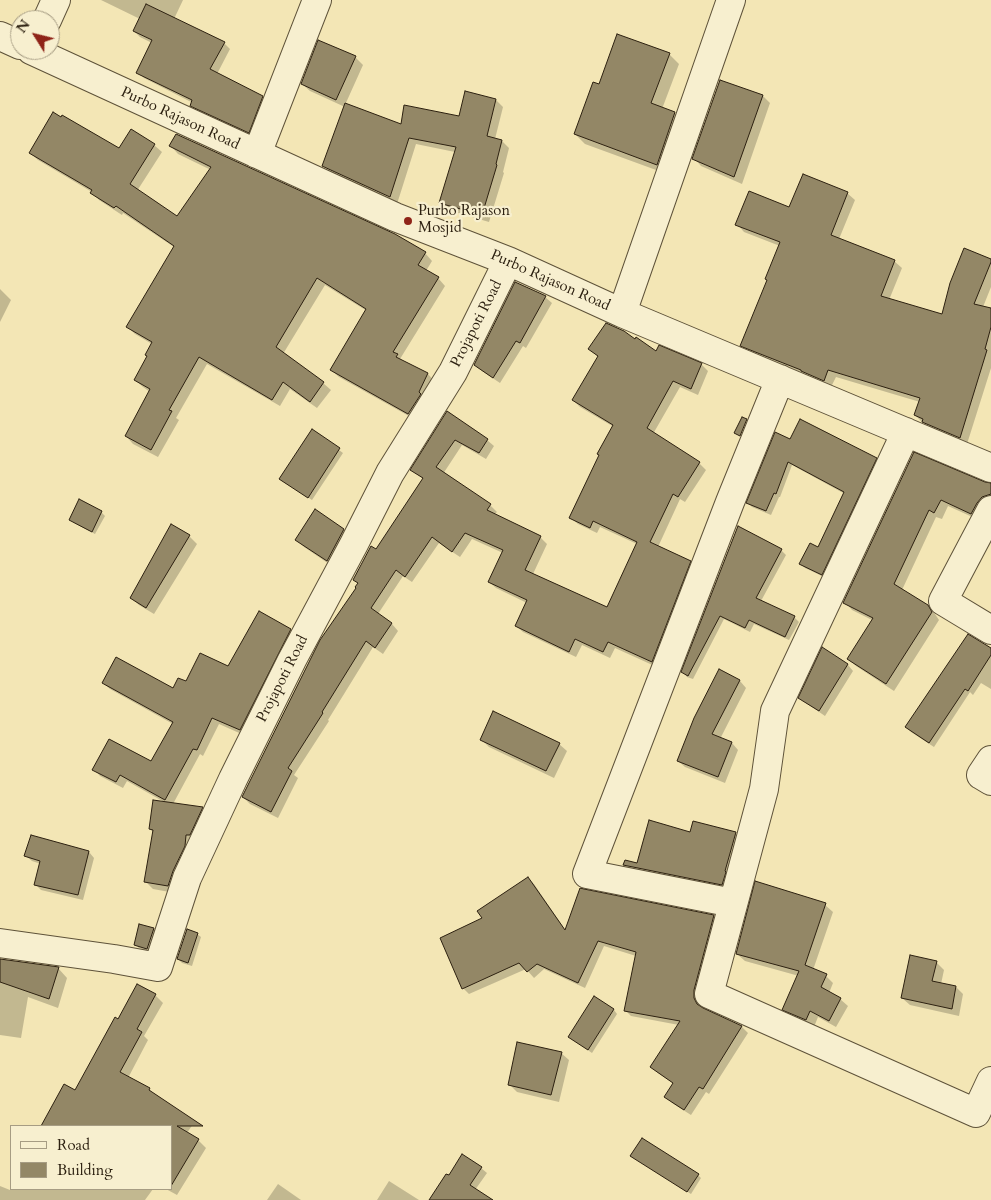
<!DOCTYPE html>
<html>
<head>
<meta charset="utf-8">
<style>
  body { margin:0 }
  #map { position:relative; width:991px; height:1200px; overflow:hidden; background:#f3e6b5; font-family:Cardo,serif }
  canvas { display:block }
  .legend { position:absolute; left:10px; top:1125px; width:162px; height:65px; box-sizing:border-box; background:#f7efcf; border:1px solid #a69c83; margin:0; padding:6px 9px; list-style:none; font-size:15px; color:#2c2010 }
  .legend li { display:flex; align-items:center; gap:10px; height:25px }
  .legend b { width:25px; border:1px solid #a69c83 }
  .north { position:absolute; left:10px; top:10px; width:50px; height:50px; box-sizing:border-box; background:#f7efcf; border:1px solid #a69c83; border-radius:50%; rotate:306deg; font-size:14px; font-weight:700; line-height:20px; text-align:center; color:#2c2010 }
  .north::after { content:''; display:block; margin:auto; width:18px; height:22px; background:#8f2418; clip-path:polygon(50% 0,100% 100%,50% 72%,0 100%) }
</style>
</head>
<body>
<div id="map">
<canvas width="991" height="1200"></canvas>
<ul class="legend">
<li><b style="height:6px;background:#f7efcf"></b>Road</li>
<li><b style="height:14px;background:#938766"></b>Building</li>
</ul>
<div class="north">N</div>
</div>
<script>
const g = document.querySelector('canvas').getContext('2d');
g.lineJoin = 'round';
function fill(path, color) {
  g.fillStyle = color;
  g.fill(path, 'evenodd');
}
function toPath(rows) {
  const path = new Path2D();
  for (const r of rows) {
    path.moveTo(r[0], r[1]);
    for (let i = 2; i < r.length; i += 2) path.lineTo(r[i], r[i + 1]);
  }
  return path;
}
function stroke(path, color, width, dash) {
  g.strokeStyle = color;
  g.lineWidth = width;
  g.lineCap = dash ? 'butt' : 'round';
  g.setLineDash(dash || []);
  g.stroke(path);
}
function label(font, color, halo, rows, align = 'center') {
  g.font = font + ' Cardo,serif';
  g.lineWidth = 4.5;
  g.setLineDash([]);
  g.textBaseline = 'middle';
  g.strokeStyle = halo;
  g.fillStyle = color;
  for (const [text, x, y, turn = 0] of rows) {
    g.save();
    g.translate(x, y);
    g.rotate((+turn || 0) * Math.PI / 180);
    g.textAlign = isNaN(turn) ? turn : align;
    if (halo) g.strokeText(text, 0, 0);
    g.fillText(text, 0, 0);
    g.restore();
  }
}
fill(toPath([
  [101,0,183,0,174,19,224,43,230,49,217,74,262,97,268,103,255,138,197,111,191,105,193,103,144,78,138,72,152,43,140,37,134,31,140,19],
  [319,41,355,57,363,65,345,105,402,125,460,117,466,93,496,100,503,107,495,139,502,141,509,148,503,172,504,173,489,222,448,210,441,202,455,152,416,144,397,204,331,173,324,166,345,107,310,91,302,84],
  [669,54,679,64,662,109,675,113,685,123,667,174,585,144,575,134,599,86],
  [763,96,770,103,742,184,701,166,694,158],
  [154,145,162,152,137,191,177,218,211,170,178,154,171,146,425,253,432,261,426,271,438,278,445,286,400,359,403,361,428,374,435,382,416,420,339,377,331,370,367,311,325,285,283,354,323,383,331,390,317,408,290,389,280,406,207,364,176,418,179,420,158,457,133,444,126,436,150,392,143,387,135,380,148,356,152,344,135,334,128,327,174,247,123,213,122,215,99,200,92,192,38,160,30,153,119,149],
  [847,193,855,200,839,239,894,261,902,268,889,300,942,315,991,260,991,287,983,307,991,309,991,368,967,444,931,429,922,422,915,415,920,402,836,377,831,387,749,353,742,345,768,281,780,246,744,232,737,224,790,208],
  [0,289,11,300,0,322],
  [545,297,552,303,526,348,523,346,500,383,482,371,475,365],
  [590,349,657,353,701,364,708,371,698,395,680,387,653,434,699,463,706,470,685,502,680,499,658,547,690,562,697,569,659,668,615,648,610,658,582,645,576,657,523,632,516,626,527,603,496,588,489,582,503,553,472,539,460,557,439,543,412,582,403,576,378,614,392,624,398,631,383,654,373,647,328,720,329,721,294,775,298,778,278,818,250,804,243,797,359,584,354,579,376,551,424,480,412,470,447,413,487,440,494,446,486,459,462,445,443,474,490,505,497,512,494,515,540,537,547,544,533,574,607,609,637,544,600,527,597,533,578,524,571,518,614,427,580,407,573,400,599,358],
  [313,431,343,453,312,500,284,482],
  [790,441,876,459,880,463,826,578,805,568,801,564,818,548,845,494,792,465,780,497,779,497,771,515,752,507,748,503],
  [914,454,991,485,991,504,979,520,948,506,942,519,936,517,902,590,928,606,935,614,939,620,894,691,856,666,848,659,872,620,852,610,845,602],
  [101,512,105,516,95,534,74,523,70,520],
  [171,526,189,536,197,544,154,614,139,605,131,598],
  [738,528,781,550,786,555,761,601,794,617,799,622,789,640,754,624,750,632,724,619,693,679,687,677,683,672],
  [344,530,351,537,335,568,304,547,296,539],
  [290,630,297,637,246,736,219,724,203,756,200,754,173,804,202,808,210,816,175,893,153,889,146,882,154,833,150,829,166,803,127,781,123,788,100,776,94,769,151,763,173,724,110,689,103,683,174,690,187,683,228,668],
  [823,649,848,665,853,671,825,716,806,703,800,698],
  [991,649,991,689,981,683,973,695,970,692,934,747,911,732,907,727],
  [720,671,740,681,746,688,720,739,732,743,738,750,725,783,685,767,678,761],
  [482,740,559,744,567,751,554,778,489,747],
  [691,833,735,834,742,841,729,891,631,872,624,865,637,864],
  [89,852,94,858,83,900,41,890,35,884,41,864,32,861,26,856],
  [528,878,534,884,566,931,713,916,720,923,700,997,700,1005,702,1009,742,1027,748,1033,709,1094,706,1092,691,1115,672,1103,666,1096,674,1084,658,1073,652,1067,679,1025,631,1016,625,1010,636,956,604,946,585,988,544,969,534,978,526,969,469,994,463,988,484,919],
  [825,905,833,912,813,970,826,976,833,983,829,993,840,999,848,1006,836,1027,818,1017,814,1027,791,1017,784,1009,799,976,745,961,737,954],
  [140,926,154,929,157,933,151,952,139,948,135,945],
  [197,934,201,937,192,966,182,963,178,959],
  [0,960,58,968,67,978,58,1008,28,997,21,1038,0,1035],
  [936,962,944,970,941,984,956,987,963,994,959,1016,910,1005,902,998],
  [155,995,163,1003,144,1036,148,1040,128,1078,149,1089,155,1096,193,1124,187,1133,198,1140,206,1148,177,1195,166,1189,171,1189,171,1126,44,1126,48,1118,75,1091,118,1020],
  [594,998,614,1010,617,1014,592,1053,569,1037],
  [561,1053,569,1060,559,1102,517,1092,509,1084],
  [636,1159,698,1175,701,1178,691,1194],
  [481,1168,487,1173,475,1190,490,1200,431,1200],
  [389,1181,419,1200,377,1200],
  [278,1184,301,1200,267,1200],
  [0,1186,10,1190,11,1189,153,1189,145,1200,0,1200]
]), '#0003');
const building = toPath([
  [146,4,225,42,210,69,263,96,249,133,190,106,192,100,136,73,152,40,133,31,146,4],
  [617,34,670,53,651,103,675,112,657,165,574,134,593,82,599,84,617,34],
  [318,40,356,56,336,100,301,84,318,40],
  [720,80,763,95,734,177,692,159,720,80],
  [465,91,496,99,487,136,502,140,496,164,497,165,482,215,439,203,456,147,409,138,390,197,322,166,345,103,401,124,404,105,459,116,465,91],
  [53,112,61,117,62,115,119,148,131,129,155,144,130,184,177,216,211,167,169,146,176,134,395,234,426,252,418,265,439,277,393,352,398,354,396,357,428,373,419,392,421,394,408,414,330,370,366,309,317,278,276,347,324,382,310,402,283,382,272,400,199,357,169,410,172,411,151,450,125,436,150,389,134,380,147,356,145,355,152,342,126,327,174,246,116,206,114,208,90,193,92,190,29,153,53,112],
  [803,174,848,192,831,235,895,260,881,296,942,314,950,283,964,248,991,259,991,262,974,304,991,308,991,327,985,349,987,350,960,438,922,422,923,419,914,415,920,398,828,370,824,381,801,371,801,370,740,346,767,280,765,279,780,242,735,225,749,191,789,207,803,174],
  [515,282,546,296,520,343,516,341,493,378,474,365,515,282],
  [606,323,624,331,635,339,636,337,656,351,659,345,702,363,691,389,673,381,647,428,700,462,678,497,673,494,650,542,691,561,652,662,608,642,603,652,575,639,569,652,515,626,527,600,488,582,503,550,465,533,452,552,432,537,405,577,396,570,371,608,392,623,375,648,366,641,322,712,323,713,288,768,292,771,271,812,242,797,320,640,356,588,355,587,358,583,353,580,371,546,376,549,423,478,410,470,447,411,488,439,479,453,455,440,436,467,491,504,487,510,541,536,525,570,607,607,637,542,593,521,590,528,569,518,599,455,597,454,613,425,572,400,598,356,588,349,606,323],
  [742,417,747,419,740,436,734,433,742,417],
  [800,419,877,458,822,575,799,564,810,543,818,547,844,492,788,462,776,494,774,493,766,511,746,503,775,432,790,439,800,419],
  [312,429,340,448,308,498,279,479,312,429],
  [914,452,985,482,991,483,991,494,982,497,977,503,971,514,941,500,934,513,929,510,894,584,928,605,932,612,886,684,847,659,873,618,843,603,914,452],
  [79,499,102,511,92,532,69,520,79,499],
  [315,509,344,529,327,561,295,540,315,509],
  [171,524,190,535,146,608,130,598,171,524],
  [738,526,782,549,756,598,795,616,785,637,749,620,745,628,720,616,688,676,681,672,738,526],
  [259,611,291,629,240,730,212,718,197,750,193,749,165,800,120,775,116,782,92,770,109,739,151,761,173,722,102,683,116,657,173,688,178,678,186,681,200,653,228,666,259,611],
  [968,634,991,648,991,655,968,691,965,689,929,743,905,727,968,634],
  [822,647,848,664,819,711,798,698,822,647],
  [719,669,740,680,712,734,732,742,718,777,677,761,694,718,719,669],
  [493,711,560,743,546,771,480,740,493,711],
  [153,800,203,807,190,835,186,835,185,846,173,871,168,886,144,882,153,830,149,829,153,800],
  [649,820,690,832,693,821,736,832,725,871,726,872,722,885,623,865,625,860,637,863,649,820],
  [31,835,89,851,78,895,34,885,40,861,24,856,31,835],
  [528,877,565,930,580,888,584,889,714,915,694,990,694,998,697,1004,703,1008,742,1026,703,1089,699,1087,684,1110,664,1097,673,1083,650,1067,680,1021,624,1011,636,952,598,941,578,983,537,964,527,972,519,963,462,989,440,938,482,918,477,911,528,877],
  [755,881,826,903,805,965,827,974,821,987,841,998,829,1021,810,1011,806,1020,782,1010,799,971,736,954,755,881],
  [139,924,154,928,147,949,134,945,139,924],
  [187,929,198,933,188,963,177,959,187,929],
  [910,955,937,961,932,981,956,986,952,1009,901,998,910,955],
  [0,959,59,967,49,999,0,982,0,959],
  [137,984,156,994,137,1029,142,1032,120,1072,150,1088,149,1090,203,1126,177,1126,199,1139,171,1186,171,1126,41,1126,64,1084,75,1090,115,1017,118,1019,137,984],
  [594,996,614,1009,588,1050,568,1037,594,996],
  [517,1042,562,1052,551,1095,508,1085,517,1042],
  [642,1138,699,1174,687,1192,630,1156,642,1138],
  [462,1154,482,1167,470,1185,493,1200,429,1200,446,1174,449,1175,462,1154]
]);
fill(building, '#938766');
stroke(building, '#2c2010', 1);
const street = toPath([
  [47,20,56,0],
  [0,36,20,45],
  [31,50,395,217,508,261,622,313,991,468],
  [257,154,317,0],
  [622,313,731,0],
  [906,432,775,711,764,789,709,994,976,1113,991,1081],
  [991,510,943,601,991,630],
  [991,760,981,775,991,781],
  [733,903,587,874,730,502,780,379],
  [0,943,114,959,158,967,187,878,233,779,292,660,354,544,390,473,453,372,508,261]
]);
stroke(street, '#5e5239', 30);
stroke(street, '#f7efcf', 28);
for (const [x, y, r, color] of [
  [408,221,5,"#8f2418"]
]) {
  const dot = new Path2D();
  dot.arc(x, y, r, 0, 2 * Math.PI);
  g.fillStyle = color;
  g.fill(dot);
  stroke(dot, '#f7efcf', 2);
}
label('15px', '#2c2010', '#f7efcf', [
  ["Purbo Rajason Road",180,119,25],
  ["Purbo Rajason Road",550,281,24],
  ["Projapoti Road",477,324,-63],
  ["Projapoti Road",283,679,-63]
]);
label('15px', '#2c2010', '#f7efcf', [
  ["Purbo Rajason",418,212],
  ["Mosjid",418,229]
], 'left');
</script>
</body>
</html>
